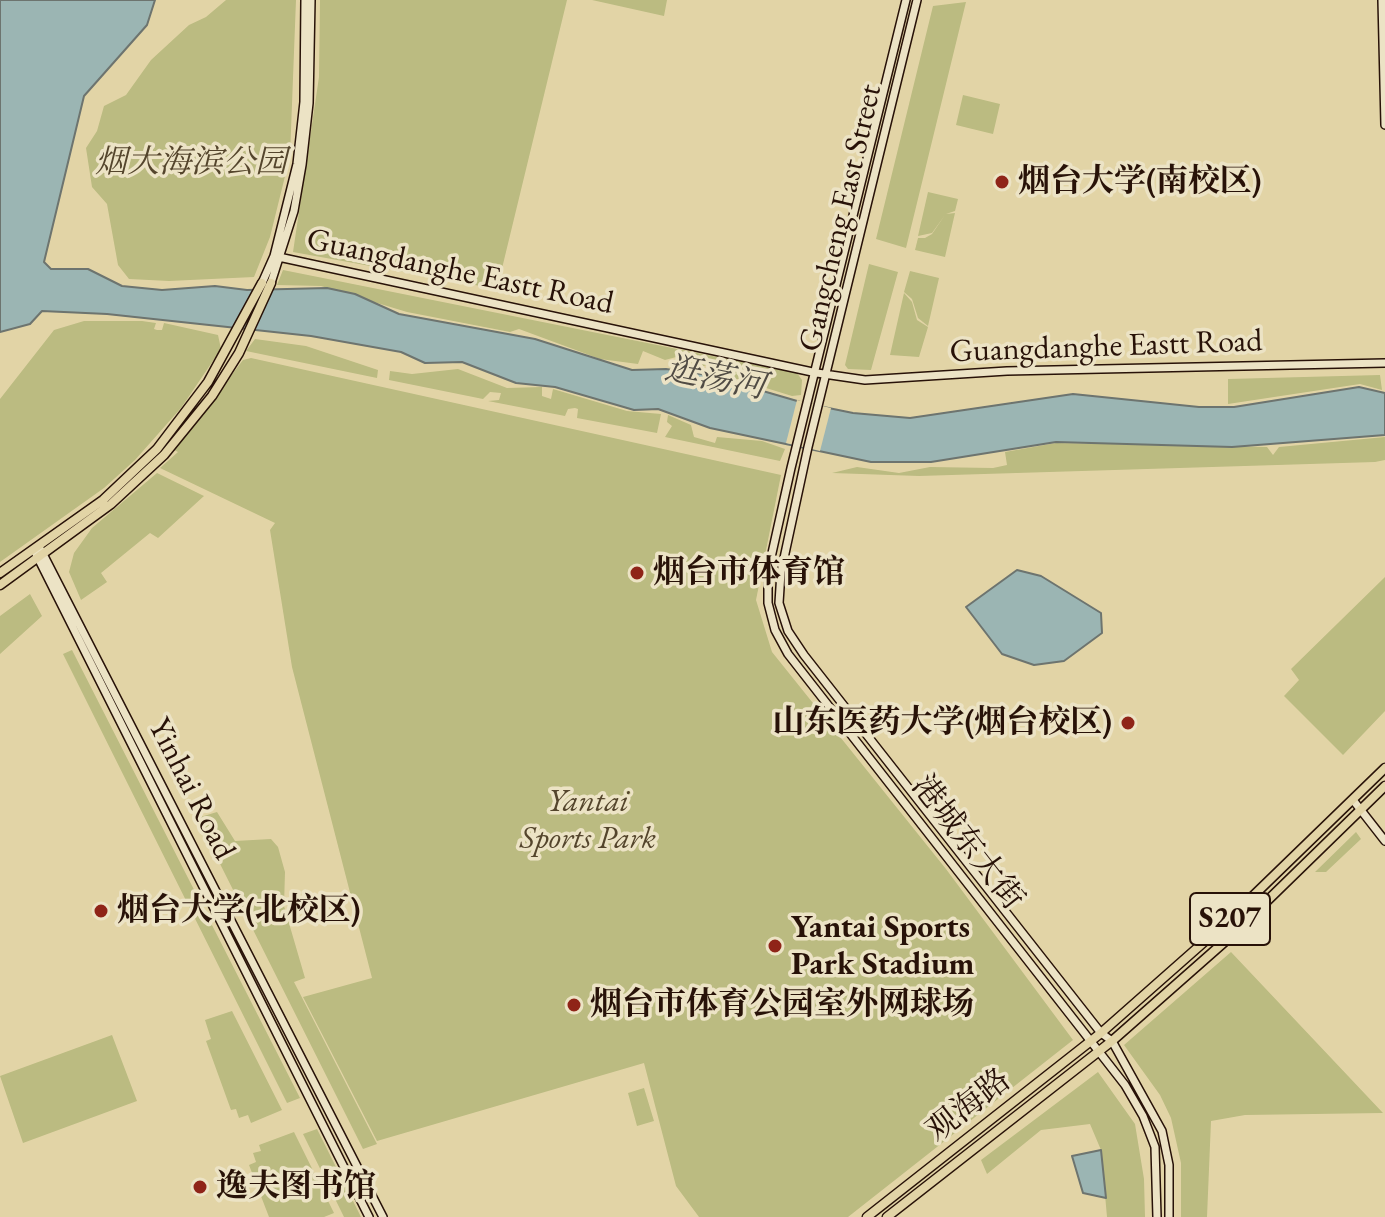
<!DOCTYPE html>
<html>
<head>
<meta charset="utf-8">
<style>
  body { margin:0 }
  canvas { display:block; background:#e2d4a6 }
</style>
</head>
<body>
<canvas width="1385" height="1217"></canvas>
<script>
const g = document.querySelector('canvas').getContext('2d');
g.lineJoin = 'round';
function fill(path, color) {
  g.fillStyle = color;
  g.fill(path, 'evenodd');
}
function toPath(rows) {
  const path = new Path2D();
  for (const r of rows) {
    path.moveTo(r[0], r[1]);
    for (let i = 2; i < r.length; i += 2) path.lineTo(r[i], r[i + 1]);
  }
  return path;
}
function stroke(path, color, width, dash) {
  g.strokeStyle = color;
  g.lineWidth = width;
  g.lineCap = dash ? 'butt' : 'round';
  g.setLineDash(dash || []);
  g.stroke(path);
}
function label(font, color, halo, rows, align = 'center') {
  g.font = font + ' "EB Garamond","Noto Serif SC",serif';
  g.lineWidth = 7;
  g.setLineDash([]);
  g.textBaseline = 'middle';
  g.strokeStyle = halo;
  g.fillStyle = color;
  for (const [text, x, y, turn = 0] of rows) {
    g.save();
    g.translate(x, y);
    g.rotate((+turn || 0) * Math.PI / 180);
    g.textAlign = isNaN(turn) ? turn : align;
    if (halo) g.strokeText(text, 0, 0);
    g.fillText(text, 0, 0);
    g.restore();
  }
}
fill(toPath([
  [226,0,296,0,290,156,270,237,254,277,169,281,129,279,118,265,107,204,92,187,86,148,97,131,104,106,126,95,151,60,189,25,206,17],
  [320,0,567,0,497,289,293,252,319,77],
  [592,0,667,0,664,16],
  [966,2,906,248,876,239,933,6],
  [963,95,1000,104,993,134,956,125],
  [928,192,958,199,955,211,946,214,955,213,945,257,915,250,918,238,925,238,932,234,945,215,932,233,918,236],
  [869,264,898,272,871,370,848,369,845,365],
  [283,270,797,373,802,380,801,395,792,396,724,375,717,360,704,366,694,365,680,356,665,360,643,351,638,364,600,359,519,329,510,332,407,312,321,286,277,285],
  [910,271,939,278,928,326,918,318,912,299,904,292],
  [904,293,912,302,917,320,928,327,919,357,890,355],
  [84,321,142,321,156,323,154,329,157,330,162,330,164,323,218,335,221,349,181,408,135,460,104,488,0,562,0,399,54,330],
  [255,339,306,346,378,370,377,378,246,351],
  [251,358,781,475,756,600,772,652,946,869,1073,1040,848,1217,699,1217,676,1186,644,1063,377,1141,303,997,372,978,292,667,270,530,275,523,160,468,178,452,174,450,243,360],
  [458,369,507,388,542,387,542,396,551,399,553,389,627,411,661,414,657,433,577,418,578,409,575,408,568,409,565,416,488,401,499,400,501,393,490,392,483,399,389,380,390,371,412,374],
  [1380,375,1382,390,1360,384,1228,404,1228,379],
  [668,415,691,425,694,437,715,443,717,437,762,441,785,449,780,461,665,437,672,426,667,422],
  [1385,437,1385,460,1375,462,919,476,832,473,857,467,899,473,930,467,993,468,1007,465,1005,452,1056,443,1267,447,1273,455,1279,447],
  [157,473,204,496,158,538,150,533,101,573,107,582,81,600,69,572,74,553,92,528],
  [1385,577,1385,711,1343,755,1284,696,1299,680,1291,669],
  [30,594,42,616,0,654,0,616],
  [72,650,300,1098,287,1103,63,654],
  [217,812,235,841,271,839,278,847,285,872,284,906,305,978,294,982,377,1144,363,1149,197,818],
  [1356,832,1361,839,1326,872,1315,872],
  [1231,952,1383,1113,1245,1115,1211,1121,1207,1217,1181,1217,1181,1163,1171,1118,1160,1095,1124,1045],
  [232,1011,282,1110,251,1123,248,1115,239,1118,236,1109,231,1110,206,1041,211,1039,205,1020],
  [112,1035,137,1101,23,1143,0,1076],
  [1098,1072,1135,1124,1144,1179,1145,1217,1107,1217,1101,1150,1090,1124,1041,1130,987,1174,981,1160],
  [644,1088,654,1121,637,1126,628,1093],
  [317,1129,361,1217,344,1217,303,1134],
  [294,1132,334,1213,324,1217,269,1217,249,1165,256,1162,253,1153,261,1151,259,1145]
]), '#bbbb81');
const water = toPath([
  [0,0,155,0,147,25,84,96,44,262,51,269,88,269,122,286,162,290,215,286,247,290,327,288,355,294,399,314,535,339,632,370,666,369,708,375,804,403,853,413,910,418,1073,394,1199,407,1234,407,1359,387,1385,393,1385,435,1232,447,1056,442,931,462,871,462,710,428,658,409,634,410,555,387,516,383,462,362,425,363,401,352,311,336,107,314,42,311,30,324,0,332,0,0],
  [1017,570,1041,576,1101,613,1102,633,1064,661,1034,665,1002,654,966,607,1017,570],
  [1101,1150,1106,1198,1083,1193,1072,1156,1101,1150]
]);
fill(water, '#9bb5b3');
stroke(water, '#6d746f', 2);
fill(toPath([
  [797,400,831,408,820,451,786,443]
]), '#e2d4a6');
const secondary = toPath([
  [906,0,791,468,768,571,768,603,775,630,788,654,1125,1085,1143,1116,1155,1147,1157,1217],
  [917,0,808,447,781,572,779,603,788,631,804,655,1101,1033,1112,1041,1162,1131,1169,1165,1169,1217],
  [1382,0,1385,125],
  [274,256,817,373,865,380,1007,371,1385,363],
  [262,283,274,256,297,164,304,102,305,0],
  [271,283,294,211,302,165,309,103,311,0],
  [41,550,383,1217],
  [36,554,369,1217],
  [1353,800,1385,841]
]);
const primary = toPath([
  [0,573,103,500,157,449,208,382,262,283],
  [0,585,111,504,164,455,212,396,239,353,271,283],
  [867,1217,1101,1033,1221,927,1385,768],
  [887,1217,1112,1041,1230,937,1385,786]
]);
stroke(secondary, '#281208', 10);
stroke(primary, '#281208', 11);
stroke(secondary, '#ece3c5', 7);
stroke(primary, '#e2d4a6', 8);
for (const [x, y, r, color] of [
  [1002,182,8,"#8f2418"],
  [637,573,8,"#8f2418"],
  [1128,723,8,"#8f2418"],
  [101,911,8,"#8f2418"],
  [775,946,8,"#8f2418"],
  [574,1005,8,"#8f2418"],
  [200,1187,8,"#8f2418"]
]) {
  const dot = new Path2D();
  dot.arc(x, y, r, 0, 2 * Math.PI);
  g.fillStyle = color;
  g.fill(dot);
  stroke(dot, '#ece3c5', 3);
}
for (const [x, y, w] of [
  [1230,919,80]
]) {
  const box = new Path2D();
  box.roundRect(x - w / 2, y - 26, w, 52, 6);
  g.fillStyle = '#ece3c5';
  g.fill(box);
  stroke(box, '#281208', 2);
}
label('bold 30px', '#281208', null, [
  ["S207",1230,919]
]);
label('italic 32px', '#54452c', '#ece3c5', [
  ["烟大海滨公园",191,163],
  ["Yantai",588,802],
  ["Sports Park",588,839]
]);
label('bold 32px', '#281208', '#ece3c5', [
  ["烟台大学(南校区)",1018,182],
  ["烟台市体育馆",653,573],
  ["山东医药大学(烟台校区)",1112,723,"right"],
  ["烟台大学(北校区)",117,911],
  ["Yantai Sports",791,928],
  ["Park Stadium",791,965],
  ["烟台市体育公园室外网球场",590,1005],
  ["逸夫图书馆",216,1187]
], 'left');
label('32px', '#281208', '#ece3c5', [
  ["Gangcheng East Street",841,218,-77],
  ["Guangdanghe Eastt Road",460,272,12],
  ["Guangdanghe Eastt Road",1106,347,-2],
  ["Yinhai Road",191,789,63],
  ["港城东大街",967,843,52],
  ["观海路",969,1106,-38]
]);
label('italic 34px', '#504b44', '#ece3c5', [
  ["逛荡河",715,379,11]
]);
</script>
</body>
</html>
